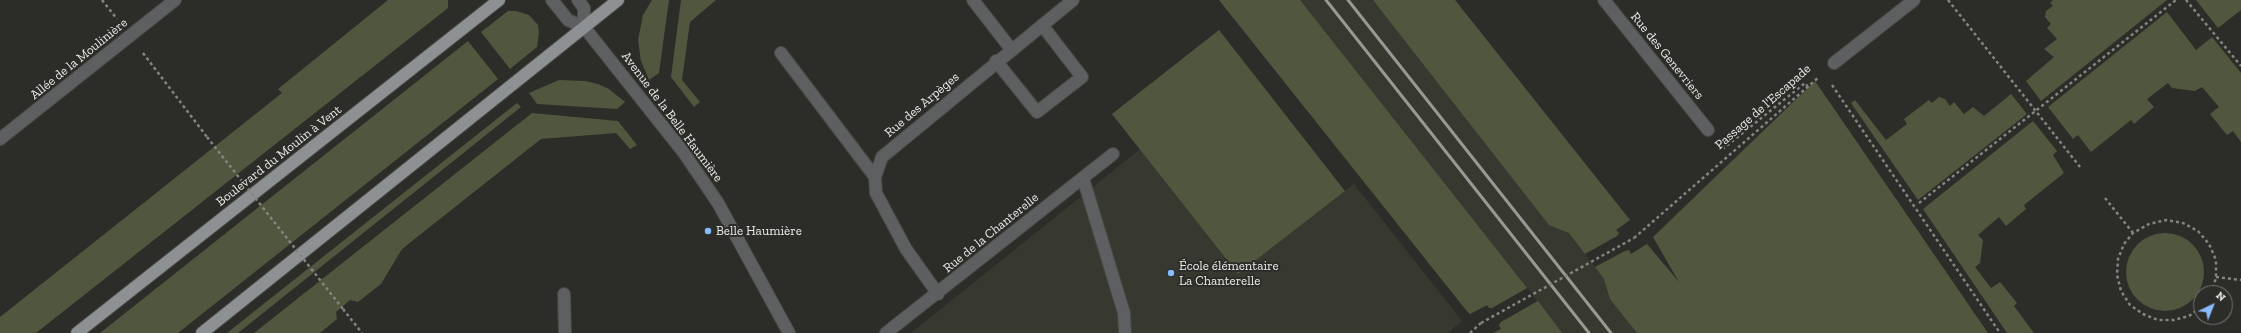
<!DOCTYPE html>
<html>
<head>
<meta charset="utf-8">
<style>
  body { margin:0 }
  #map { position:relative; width:2241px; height:333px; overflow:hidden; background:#2c2d29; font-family:"Zilla Slab",serif }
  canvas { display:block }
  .north { position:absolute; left:2193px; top:285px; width:40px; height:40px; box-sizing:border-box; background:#2c2d29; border:1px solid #787976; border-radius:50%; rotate:43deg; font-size:11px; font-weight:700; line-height:16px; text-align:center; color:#ebece9 }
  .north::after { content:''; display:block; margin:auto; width:14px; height:18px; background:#87bbfb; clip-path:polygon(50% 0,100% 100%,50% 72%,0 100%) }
</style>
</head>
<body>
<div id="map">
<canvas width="2241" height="333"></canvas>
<div class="north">N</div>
</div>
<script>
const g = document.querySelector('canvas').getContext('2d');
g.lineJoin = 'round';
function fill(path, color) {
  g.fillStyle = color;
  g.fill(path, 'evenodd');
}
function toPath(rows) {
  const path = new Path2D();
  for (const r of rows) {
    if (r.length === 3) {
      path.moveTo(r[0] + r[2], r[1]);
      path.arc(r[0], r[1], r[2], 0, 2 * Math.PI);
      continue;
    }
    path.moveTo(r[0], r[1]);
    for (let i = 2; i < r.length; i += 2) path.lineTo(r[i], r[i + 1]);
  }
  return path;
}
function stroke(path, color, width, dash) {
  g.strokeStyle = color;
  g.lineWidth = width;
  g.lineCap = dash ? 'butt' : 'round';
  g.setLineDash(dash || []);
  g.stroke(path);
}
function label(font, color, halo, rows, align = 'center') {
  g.font = font + ' "Zilla Slab",serif';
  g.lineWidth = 4;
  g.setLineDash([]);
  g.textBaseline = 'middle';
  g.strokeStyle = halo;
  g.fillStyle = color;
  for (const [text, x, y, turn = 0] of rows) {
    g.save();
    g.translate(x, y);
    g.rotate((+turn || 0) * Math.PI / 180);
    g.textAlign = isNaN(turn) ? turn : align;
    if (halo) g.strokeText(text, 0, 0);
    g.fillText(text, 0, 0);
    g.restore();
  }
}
fill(toPath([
  [1219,0,1455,0,1630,220,1616,230,1619,233,1617,236,1585,254,1595,267,1625,251,1629,250,1631,254,1647,244,1719,333,1493,333,1501,329,1499,325,1501,322,1537,301,1528,288,1492,308,1489,308,1487,305,1470,314,1466,310],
  [1140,149,1238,274,1354,184,1462,321,1448,333,911,333]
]), '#373930');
fill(toPath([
  [388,0,448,0,448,8,36,333,0,333,0,317,282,93,278,89],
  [652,0,669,0,659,73,649,80,641,61,638,40,643,15],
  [681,0,716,0,690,22,682,80,700,102,694,107,671,77],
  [1219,0,1300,0,1527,288,1492,308,1489,308,1487,305,1470,314,1466,310],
  [1373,0,1455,0,1630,220,1616,230,1619,233,1617,236,1585,254,1569,233,1549,225],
  [2053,0,2167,0,2041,101,2026,81,2054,57,2044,49,2057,39,2047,28,2051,24,2045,17,2046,11,2053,6,2050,3],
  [2196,0,2241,0,2241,10,2218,28],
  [508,11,516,11,529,15,538,25,539,33,537,47,510,69,481,32],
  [2167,12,2196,50,2212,37,2241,73,2241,142,2233,131,2227,135,2210,114,2219,107,2202,87,2195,91,2172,88,2168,83,2147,99,2154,107,2134,124,2131,120,2091,152,2078,135,2073,139,2048,107],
  [1219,30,1345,191,1238,274,1112,114],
  [468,41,498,79,178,333,100,333],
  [559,80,585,81,598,84,609,89,625,102,617,109,537,104,529,93],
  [1815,81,1988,333,1637,333,1610,299,1604,279,1595,267,1625,251,1629,250,1631,254,1647,244,1679,282,1653,237],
  [2011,94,2027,114,1918,200,1851,103,1855,100,1886,140,1907,124,1904,119,1929,100,1932,103,1939,97,1945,99,1950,106,1954,102,1964,114,1973,107,1984,116],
  [517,103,521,107,238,333,227,333],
  [532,113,618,121,637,145,630,149,616,133,541,139,402,249,381,284,358,302,350,300,336,312,337,319,320,333,254,333],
  [2033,121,2057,151,2053,155,2064,173,2024,205,2026,209,2006,226,1999,217,1978,235,1983,240,1980,263,1975,267,1991,288,2000,282,2017,303,2014,306,2034,333,2007,333,1923,209],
  [2165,272,39],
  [1538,301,1562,333,1493,333,1501,329,1499,325,1501,322]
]), '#50573e');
const minor = toPath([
  [552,0,568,20,584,27,684,153,718,203,789,333],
  [578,0,584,8,584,27],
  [973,0,1011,49],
  [1604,0,1708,130],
  [781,53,875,177],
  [996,61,1037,112,1082,77,1042,25],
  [1834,63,1914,0],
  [0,139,175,0],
  [1083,178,1124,313,1125,333],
  [564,294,565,333],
  [938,294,906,249,876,193,875,177,882,157,1073,0],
  [886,333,1113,154]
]);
const major = toPath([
  [77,333,499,0],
  [202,333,618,0]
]);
stroke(minor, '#474844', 14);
stroke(major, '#474844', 14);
stroke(toPath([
  [102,0,117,19],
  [1948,0,2080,167],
  [2186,0,2241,66],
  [143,53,207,137],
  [1832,85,2000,333],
  [1723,146,1724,148,1805,83,1808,87],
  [2105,198,2133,233],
  [1919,203,2176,0],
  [1634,238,1819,77],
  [2216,277,2241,280],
  [2201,307,2189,316,2174,320,2158,320,2143,314,2130,305,2121,291,2117,275,2118,259,2124,244,2133,233,2149,224,2166,220,2183,223,2198,231,2209,244,2216,260,2216,277,2212,293],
  [343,309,362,333],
  [1470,333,1481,323]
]), '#848581', 2.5, [3, 3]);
stroke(minor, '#5e5f60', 12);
stroke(major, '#8e9194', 12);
stroke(toPath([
  [1326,0,1589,333],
  [1348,0,1611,333]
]), '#989996', 3);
stroke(toPath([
  [207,137,343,309],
  [1481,323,1634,238]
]), '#848581', 2.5, [3, 3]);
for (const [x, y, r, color] of [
  [708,231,4,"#87bbfb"],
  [1171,273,4,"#87bbfb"]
]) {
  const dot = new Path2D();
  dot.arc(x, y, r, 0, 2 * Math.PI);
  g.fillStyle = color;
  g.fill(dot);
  stroke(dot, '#2c2d29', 1.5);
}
label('13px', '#ebece9', '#2c2d29', [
  ["Rue des Genevriers",1667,56,51],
  ["Allée de la Moulinière",79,59,-39],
  ["Rue des Arpèges",922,105,-40],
  ["Passage de l'Escapade",1763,107,-41],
  ["Avenue de la Belle Haumière",672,117,53],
  ["Boulevard du Moulin à Vent",279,156,-38],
  ["Rue de la Chanterelle",991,233,-39]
]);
label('13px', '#ebece9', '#2c2d29', [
  ["Belle Haumière",716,231],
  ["École élémentaire",1179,266],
  ["La Chanterelle",1179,281]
], 'left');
</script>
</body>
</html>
